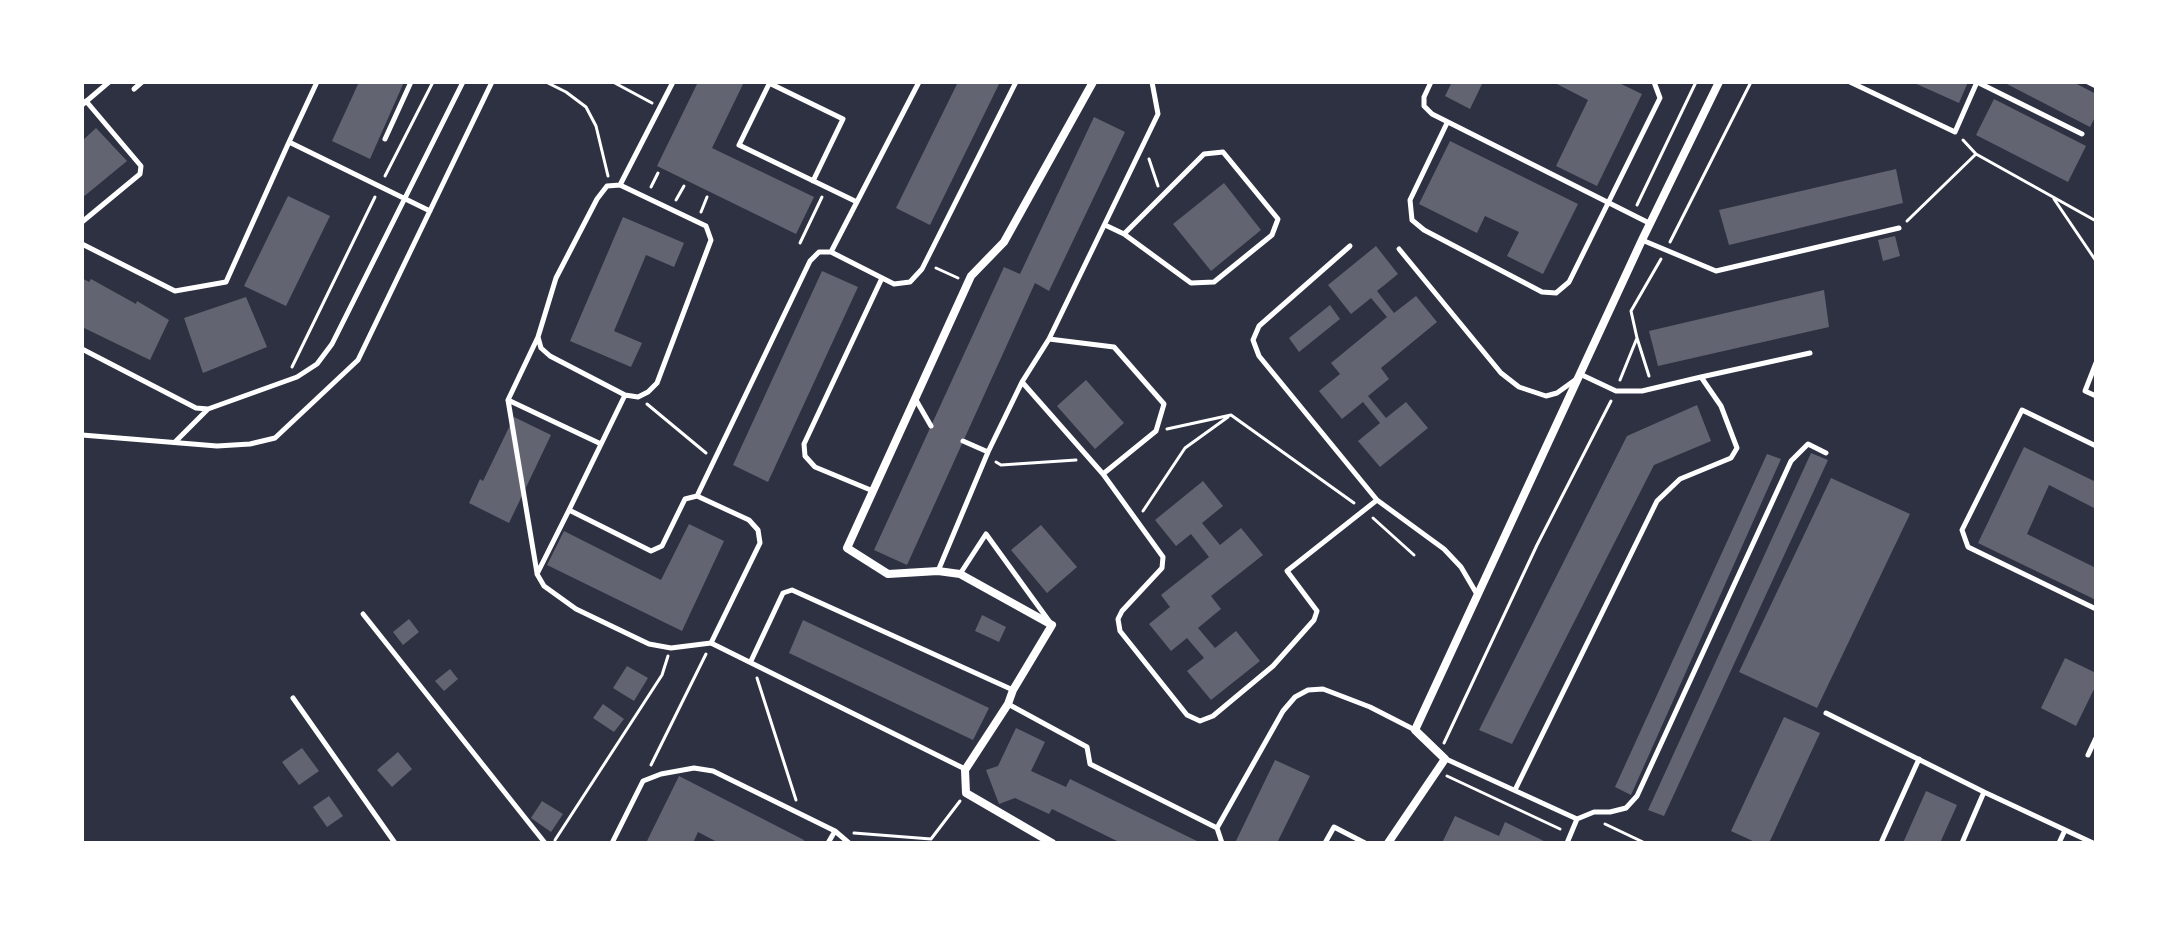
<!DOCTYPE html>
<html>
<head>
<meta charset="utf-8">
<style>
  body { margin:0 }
  #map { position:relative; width:2178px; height:925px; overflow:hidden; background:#2d3142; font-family:"Sofia Sans Condensed",sans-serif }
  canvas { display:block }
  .frame { position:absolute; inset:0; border:84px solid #fff; pointer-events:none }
</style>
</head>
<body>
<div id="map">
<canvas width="2178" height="925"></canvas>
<div class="frame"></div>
</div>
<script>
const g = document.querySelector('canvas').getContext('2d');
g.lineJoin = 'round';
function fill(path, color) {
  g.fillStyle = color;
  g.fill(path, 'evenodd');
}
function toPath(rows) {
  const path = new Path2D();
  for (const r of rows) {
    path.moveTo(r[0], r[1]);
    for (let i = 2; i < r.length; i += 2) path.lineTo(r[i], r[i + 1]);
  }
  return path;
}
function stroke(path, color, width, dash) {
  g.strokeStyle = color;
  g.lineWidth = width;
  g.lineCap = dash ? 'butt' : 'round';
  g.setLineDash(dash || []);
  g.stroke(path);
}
fill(toPath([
  [359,82,404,82,370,159,332,141],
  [698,82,744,82,712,148,814,197,796,234,657,166],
  [958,82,1000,82,930,225,896,208],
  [1452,82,1483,82,1470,109,1445,96],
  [1553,82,1617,82,1642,94,1597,186,1556,166,1588,100],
  [1912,82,1968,82,1959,103],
  [2003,82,2073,82,2096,94,2096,115,2090,127],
  [1994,99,2086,146,2068,182,1976,135],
  [1094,117,1125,132,1049,291,1035,283,907,565,874,550,1004,267,1020,274],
  [96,128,127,161,82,198,82,141],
  [1450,141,1578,204,1543,274,1507,256,1519,232,1485,216,1477,233,1419,204],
  [1896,169,1903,203,1729,245,1719,210],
  [1224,183,1261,230,1211,271,1173,224],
  [288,196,330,216,286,306,244,286],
  [623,217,684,243,674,267,646,255,614,331,642,343,631,367,570,341],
  [1895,236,1900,256,1883,261,1878,240],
  [1376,246,1398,274,1377,291,1394,313,1416,296,1437,322,1381,368,1389,379,1368,396,1386,418,1406,402,1428,428,1380,467,1358,441,1380,423,1363,402,1342,419,1319,391,1340,374,1331,363,1387,317,1371,298,1351,314,1328,285],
  [822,271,858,287,768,482,733,465],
  [82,278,89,282,91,279,136,304,137,301,169,320,150,360,82,327],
  [1824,290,1829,327,1658,366,1649,331],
  [246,297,267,347,203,373,184,318],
  [1330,305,1340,319,1299,352,1289,338],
  [1086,380,1124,423,1095,449,1057,406],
  [1697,405,1711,441,1654,465,1512,744,1479,730,1627,436],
  [514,417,551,435,509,523,469,503,480,479,483,481],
  [2024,447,2096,482,2096,509,2049,485,2027,534,2096,568,2096,600,1978,543],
  [1811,453,1828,460,1664,816,1648,810],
  [1767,454,1781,459,1631,795,1615,787],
  [1831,478,1910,514,1817,708,1739,672],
  [1203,481,1223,506,1202,523,1220,545,1241,528,1263,555,1211,596,1221,609,1198,628,1215,648,1236,631,1260,661,1211,700,1187,671,1204,658,1187,638,1171,651,1149,624,1170,607,1161,595,1209,557,1191,534,1176,546,1155,520],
  [689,524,724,541,682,631,547,565,564,531,661,580],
  [1041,525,1077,567,1047,593,1011,550],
  [982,615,1006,627,999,642,975,631],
  [409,619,419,632,403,645,393,632],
  [803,620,989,708,973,740,789,653],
  [2065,658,2096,673,2096,685,2076,726,2041,708],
  [627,666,648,678,634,701,613,688],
  [450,669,458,679,444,691,435,681],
  [603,704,624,719,614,732,593,718],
  [1784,717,1820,733,1769,843,1757,843,1731,831],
  [1016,728,1045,742,1031,771,1066,787,1070,779,1201,843,1121,843,1052,809,1049,814,1015,798,999,804,986,770,998,766],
  [302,748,319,771,299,785,282,762],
  [398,752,412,769,392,787,377,770],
  [1275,760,1310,776,1277,843,1235,843],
  [679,776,804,840,803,843,719,843,698,832,693,843,646,843],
  [1926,791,1957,805,1940,843,1903,843],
  [329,796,343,816,327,827,313,807],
  [542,801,563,814,551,832,531,818],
  [1455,816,1499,836,1505,822,1548,843,1442,843]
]), '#626471');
stroke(toPath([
  [546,82,566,92,586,107,596,126,608,176],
  [613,82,652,103],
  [1963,140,1976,154,2096,221],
  [1149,159,1158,186],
  [385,176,433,82],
  [651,187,658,173],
  [2054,199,2096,261],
  [676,200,684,186],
  [1637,205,1696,82],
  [701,212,707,197],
  [1907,221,1976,154],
  [1670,242,1751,82],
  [800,243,822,197],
  [936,268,958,278],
  [1637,338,1649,376],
  [292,367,375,197],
  [1620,380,1637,338,1631,311,1661,259],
  [647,404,706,453],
  [1167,429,1231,415,1354,503],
  [996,462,1001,465,1076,460],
  [1143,511,1185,448,1228,417],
  [1373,518,1414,555],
  [757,678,796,800],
  [1444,743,1537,545,1611,401],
  [651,765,706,654],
  [1447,776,1560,829],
  [1605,824,1645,843],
  [854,833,931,839,960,801],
  [555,840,662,675,668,656]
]), '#fff', 3);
stroke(toPath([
  [317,82,289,142,430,211],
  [770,82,739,145,857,202],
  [1431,82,1424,97,1424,106,1432,114,1649,223],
  [1850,82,1955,132,1977,82],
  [1977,82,2082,134],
  [2088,82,2096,86],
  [769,83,843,119,813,181],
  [134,89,142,82],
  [82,105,109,82],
  [1447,123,1410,200,1412,220,1424,230,1542,292,1556,293,1569,282,1660,98,1654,82],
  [385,139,411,82],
  [620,185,673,82],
  [82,222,140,174,141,166,86,101],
  [1105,225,1124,234,1191,283,1214,282,1272,235,1278,219,1223,152,1204,154,1124,234],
  [1642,240,1716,271,1899,228],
  [82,244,175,291,226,282,289,142],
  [1350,246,1259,326,1253,340,1259,356,1377,500],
  [1399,249,1501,373,1519,387,1546,396,1557,393,1582,375,1616,391,1642,391,1701,377,1721,406,1737,448,1731,458,1680,479,1657,501,1515,790],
  [831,252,894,284,910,282,922,269,1016,82],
  [1049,339,1114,347,1164,404,1156,431,1103,474],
  [82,349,196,408,208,409,297,377,317,364,332,344,463,82],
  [2096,363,2085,391,2096,396],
  [1701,377,1810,353],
  [1022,382,1103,474,1163,557,1162,568,1122,611,1118,619,1120,631,1187,715,1200,721,1213,716,1273,666,1314,620,1317,611,1287,571,1377,500,1444,549,1461,567,1478,596],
  [508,400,601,444],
  [916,400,931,426],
  [82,435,217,446,250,444,275,438,358,360,492,82],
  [963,441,988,452],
  [175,442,207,410],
  [2096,446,2022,410,1962,530,1968,547,2096,609],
  [873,491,815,467,805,456,804,444,882,278],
  [697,496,810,261,819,252,831,252,919,82],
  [569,510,625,395,550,356,541,348,538,337,556,278,597,199,607,186,620,185,706,226,711,240,657,383,648,392,638,397,625,395],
  [938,571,988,452,1022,382,1049,339,1158,114,1152,82],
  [537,573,508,400,538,337],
  [960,574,986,534,1049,621],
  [363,614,545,843],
  [711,643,760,543,758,530,749,520,697,496,685,499,662,546,651,551,569,510,537,574,544,586,576,609,649,644,671,648,711,643,965,769],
  [751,661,783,593,792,590,1013,690],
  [293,698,395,843],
  [1008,704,1087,747,1090,764,1217,828,1222,843],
  [1826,713,1984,792,2093,843],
  [2088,755,2096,738],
  [1446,759,1577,819,1567,843],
  [1577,819,1594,812,1610,812,1626,808,1637,796,1791,461,1808,444,1826,453],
  [1217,828,1283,711,1295,697,1308,690,1323,689,1344,697,1370,707,1415,730],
  [835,831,849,843],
  [612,843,643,781,661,774,694,768,713,771,835,831,828,843],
  [1325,843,1334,827,1365,843],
  [1881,843,1919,759],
  [1962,843,1984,792],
  [2059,843,2065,830]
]), '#fff', 5);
stroke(toPath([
  [1052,843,966,793,965,770,1008,704,1013,690,1052,625,960,574,938,571,888,574,847,548,971,276,1004,242,1093,82],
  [1388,843,1445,759,1415,730,1642,240,1719,82]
]), '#fff', 8);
</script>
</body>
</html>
